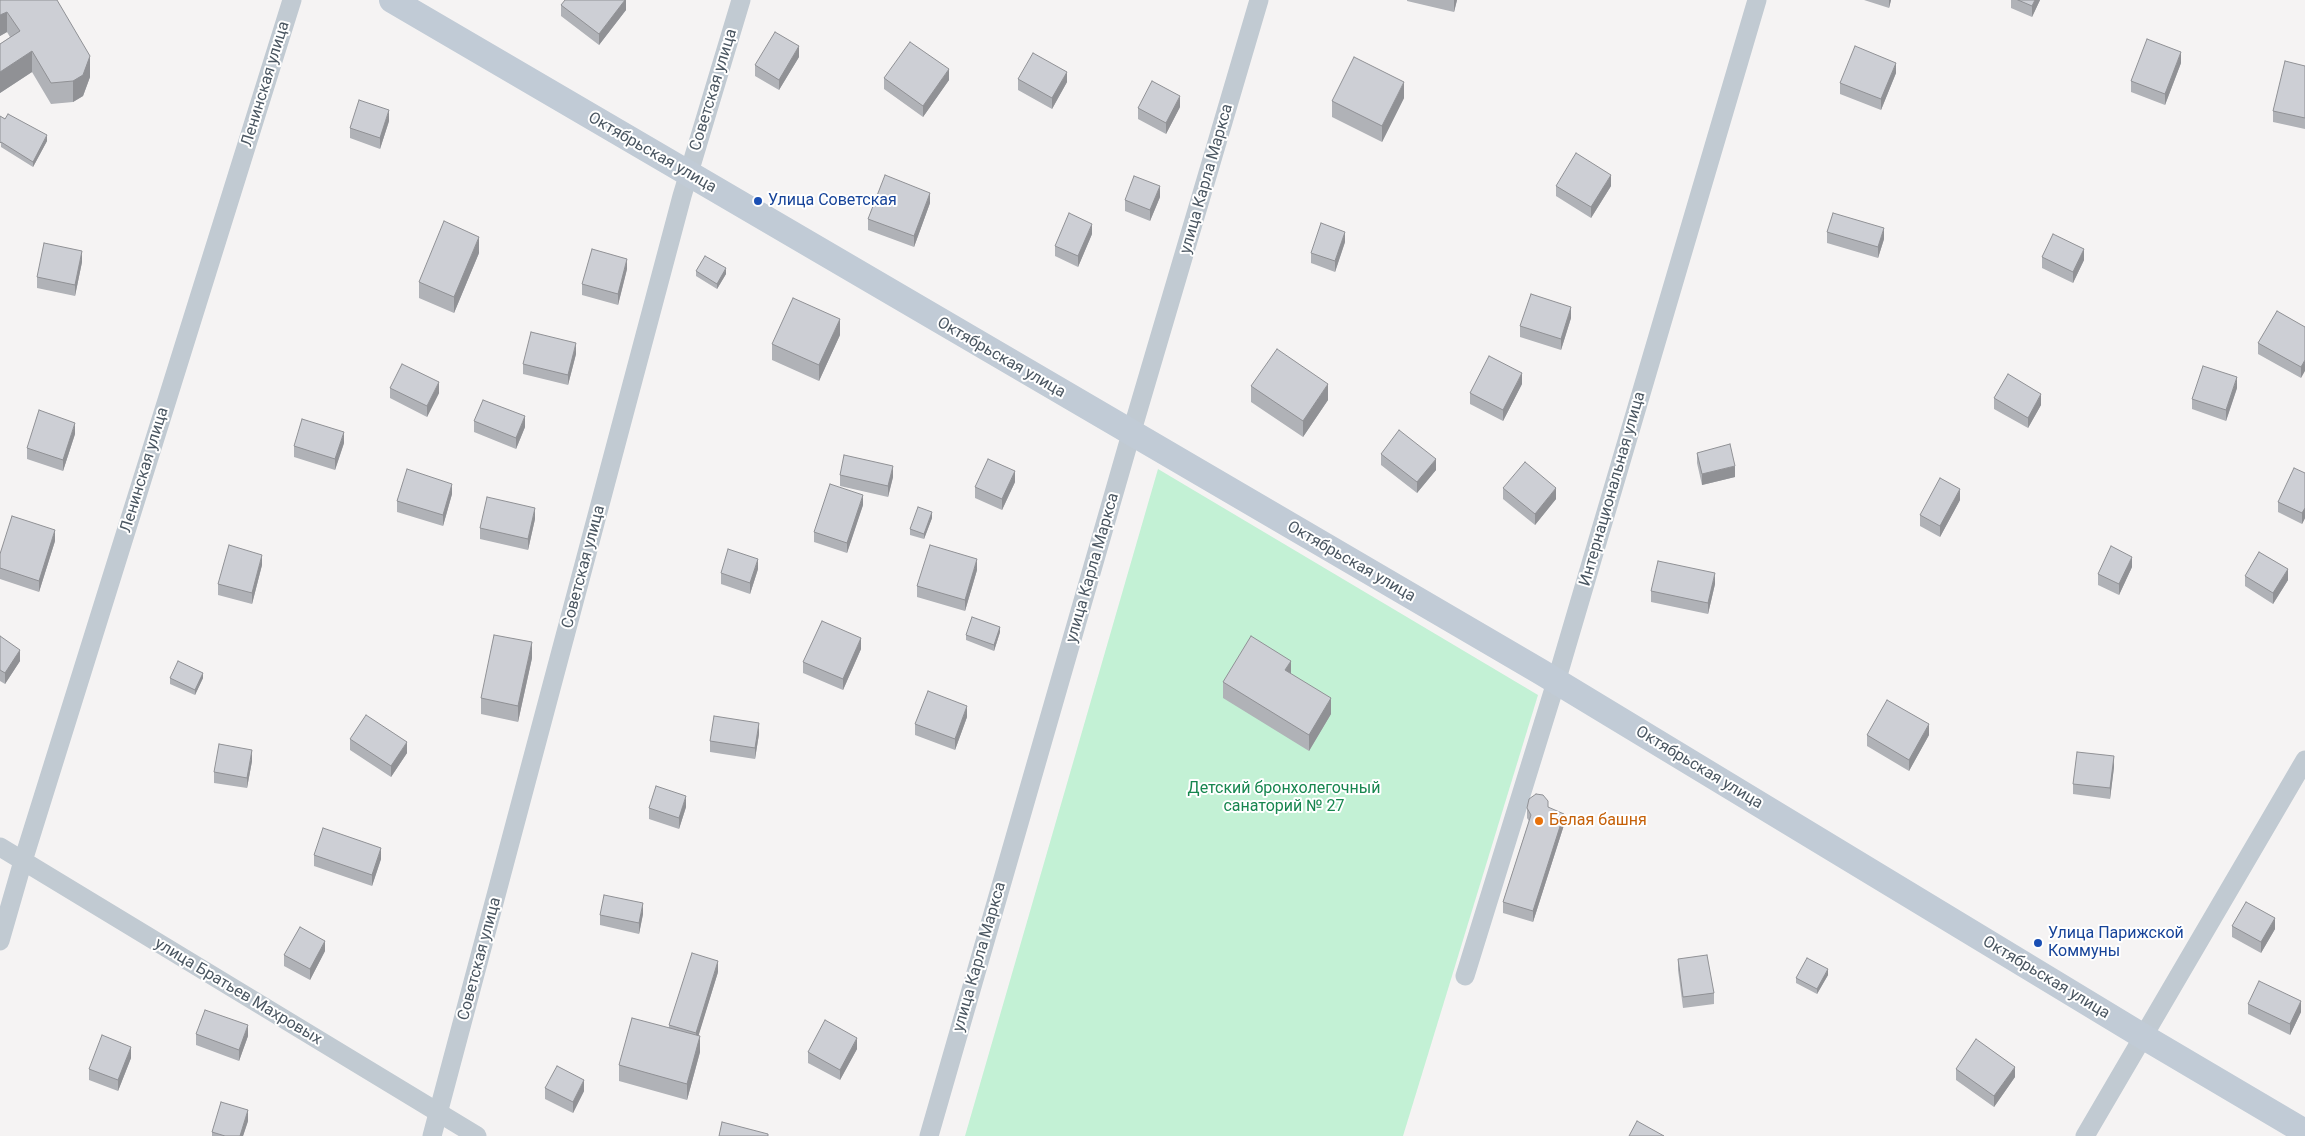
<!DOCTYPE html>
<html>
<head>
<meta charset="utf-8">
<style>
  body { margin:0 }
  canvas { display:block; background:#f5f3f3 }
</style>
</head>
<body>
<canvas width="2305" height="1136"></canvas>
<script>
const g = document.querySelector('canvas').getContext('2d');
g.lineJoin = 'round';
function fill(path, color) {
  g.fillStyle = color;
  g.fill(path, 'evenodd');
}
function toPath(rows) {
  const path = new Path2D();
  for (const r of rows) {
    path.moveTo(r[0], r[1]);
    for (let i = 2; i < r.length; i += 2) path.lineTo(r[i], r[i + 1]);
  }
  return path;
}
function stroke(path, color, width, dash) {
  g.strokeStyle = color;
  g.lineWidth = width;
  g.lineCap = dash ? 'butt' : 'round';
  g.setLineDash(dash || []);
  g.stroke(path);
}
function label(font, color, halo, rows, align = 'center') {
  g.font = font + ' Roboto,sans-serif';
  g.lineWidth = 4;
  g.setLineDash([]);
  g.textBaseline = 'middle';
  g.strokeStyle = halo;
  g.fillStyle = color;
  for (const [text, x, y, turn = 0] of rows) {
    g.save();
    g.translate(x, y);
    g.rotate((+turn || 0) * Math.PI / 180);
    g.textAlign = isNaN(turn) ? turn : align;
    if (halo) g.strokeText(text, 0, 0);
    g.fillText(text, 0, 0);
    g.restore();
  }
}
fill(toPath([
  [1158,469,1538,695,1403,1136,965,1136]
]), '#c3f1d5');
stroke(toPath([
  [0,847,477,1136],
  [0,941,23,861,292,0],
  [1465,976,1556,682,1757,0],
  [432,1136,682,196,741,0],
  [929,1136,1131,434,1259,0],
  [2085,1136,2305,760]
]), '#c1cad2', 19);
stroke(toPath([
  [392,0,1541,672,2144,1037,2305,1132]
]), '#c1cbd6', 26);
fill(toPath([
  [0,0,58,2,90,77,83,96,73,102,51,104,32,72,0,93,0,44,10,37,7,32,0,36],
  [626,0,626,10,599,45,561,16,561,5],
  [1407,0,1457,0,1454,12,1407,1],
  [1864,0,1891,0,1889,8],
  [2011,0,2040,0,2032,17,2011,8],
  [799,57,779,90,755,76,755,65],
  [2181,63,2165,105,2131,92,2131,81],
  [2305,66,2305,129,2273,122,2273,111],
  [1896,73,1881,110,1840,94,1840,83],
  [884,78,949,80,923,117,884,89],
  [1018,79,1067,82,1052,109,1018,90],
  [1404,98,1382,142,1332,117,1332,101],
  [1180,107,1166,134,1138,119,1138,108],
  [0,116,47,141,33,167,1,147],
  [389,121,380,149,350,138,350,128],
  [1556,186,1611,186,1591,218,1556,196],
  [1160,197,1150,221,1125,211,1125,200],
  [930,203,914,247,868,230,868,219],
  [1827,232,1884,239,1878,258,1827,243],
  [1092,234,1078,267,1055,256,1055,246],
  [1345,242,1335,272,1311,263,1311,253],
  [479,253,454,313,419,298,419,282],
  [2042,257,2084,260,2073,283,2042,268],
  [82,262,75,296,37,288,37,277],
  [627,269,618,305,582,295,582,284],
  [696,271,726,274,717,289,696,276],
  [1571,318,1561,350,1520,337,1520,326],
  [2305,327,2301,378,2258,354,2258,343],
  [840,335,819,381,772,360,772,344],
  [576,354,568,385,523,374,523,364],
  [1522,384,1503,421,1470,404,1470,393],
  [1251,386,1328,400,1303,437,1251,402],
  [390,388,439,393,427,417,390,398],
  [2237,388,2226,421,2192,409,2192,399],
  [1994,398,2041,405,2028,428,1994,409],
  [474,421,525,427,516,449,474,432],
  [75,434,63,471,27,459,27,448],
  [344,443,335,470,294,457,294,446],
  [1697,453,1735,477,1702,485,1697,463],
  [1381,454,1436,470,1417,493,1381,465],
  [2305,473,2305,518,2302,524,2278,512,2278,502],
  [840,475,893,477,888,497,840,486],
  [1015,482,1002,510,975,498,975,487],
  [1503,488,1556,499,1535,525,1503,499],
  [452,494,443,526,397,512,397,501],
  [1960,500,1940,537,1920,526,1920,515],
  [863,505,847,553,814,542,814,532],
  [932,518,924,539,910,535,910,529],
  [535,519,528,550,480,539,480,528],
  [55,541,39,592,0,579,0,554],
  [262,565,252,604,218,595,218,584],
  [2132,567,2119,595,2098,585,2098,574],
  [758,569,750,594,721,584,721,573],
  [977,570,965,611,917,597,917,586],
  [2245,576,2288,580,2273,604,2245,586],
  [1715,584,1708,614,1651,602,1651,591],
  [1000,632,994,651,966,640,966,635],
  [0,636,20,661,5,684,0,681],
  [861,649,843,690,803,673,803,662],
  [532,658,518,722,481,714,481,698],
  [170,678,203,678,195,695,170,684],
  [1223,682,1331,714,1309,751,1223,698],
  [967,717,955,750,915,735,915,724],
  [759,734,755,759,710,752,710,741],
  [1867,735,1929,735,1909,771,1867,746],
  [350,739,407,753,391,777,350,750],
  [252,761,247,788,214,783,214,772],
  [2114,767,2110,799,2073,794,2073,784],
  [686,807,679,829,649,819,649,808],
  [1548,807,1564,825,1533,922,1503,913,1503,902,1529,821,1527,818,1527,808],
  [314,855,381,859,372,886,314,866],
  [643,914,639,934,600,925,600,915],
  [2232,926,2275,929,2261,953,2232,937],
  [325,951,310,980,284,966,284,955],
  [1678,959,1714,993,1714,1004,1683,1008,1678,970],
  [718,972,698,1036,700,1052,687,1100,619,1081,619,1065,669,1028,669,1025],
  [1828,975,1817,994,1796,983,1796,978],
  [2248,1004,2301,1012,2290,1035,2248,1014],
  [196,1034,248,1036,239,1061,196,1045],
  [857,1049,840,1080,808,1063,808,1052],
  [131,1058,118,1091,89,1080,89,1069],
  [1956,1069,2015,1077,1994,1107,1956,1080],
  [545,1088,584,1091,573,1113,545,1099],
  [248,1121,243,1136,212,1136,212,1132]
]), '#b0b2b7');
fill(toPath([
  [625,0,626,0,626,10,599,45,599,34],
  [1454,0,1457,0,1454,12],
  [1889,0,1891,0,1889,8],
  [2035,0,2040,0,2032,17,2032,6],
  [7,12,7,32,0,36,0,15],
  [799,46,799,57,779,90,779,80],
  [32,51,32,72,0,93,0,72],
  [2181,52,2181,63,2165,105,2165,94],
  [90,56,90,77,83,96,73,102,73,81],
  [1896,63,1896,73,1881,110,1881,99],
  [949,69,949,80,923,117,923,106],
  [1067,72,1067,82,1052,109,1052,98],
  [1404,82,1404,98,1382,142,1382,126],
  [1180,96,1180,107,1166,134,1166,123],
  [389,110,389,121,380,149,380,138],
  [47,135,47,141,33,167,33,162],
  [1611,175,1611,186,1591,218,1591,207],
  [1160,186,1160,197,1150,221,1150,210],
  [930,193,930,203,914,247,914,236],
  [1092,224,1092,234,1078,267,1078,256],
  [1884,228,1884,239,1878,258,1878,247],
  [1345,232,1345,242,1335,272,1335,261],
  [479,237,479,253,454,313,454,297],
  [2084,249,2084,260,2073,283,2073,272],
  [82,251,82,262,75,296,75,285],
  [627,259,627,269,618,305,618,294],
  [726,268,726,274,717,289,717,284],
  [1571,307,1571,318,1561,350,1561,339],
  [840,319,840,335,819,381,819,365],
  [576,343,576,354,568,385,568,375],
  [2305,360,2305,371,2301,378,2301,367],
  [1522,373,1522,384,1503,421,1503,410],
  [2237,377,2237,388,2226,421,2226,410],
  [439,382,439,393,427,417,427,406],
  [1328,384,1328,400,1303,437,1303,421],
  [2041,394,2041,405,2028,428,2028,418],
  [525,416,525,427,516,449,516,438],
  [75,423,75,434,63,471,63,460],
  [344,432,344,443,335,470,335,459],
  [1436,459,1436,470,1417,493,1417,482],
  [893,466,893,477,888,497,888,486],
  [1735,466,1735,477,1702,485,1702,474],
  [1015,471,1015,482,1002,510,1002,499],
  [452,484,452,494,443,526,443,515],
  [1556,488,1556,499,1535,525,1535,514],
  [1960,489,1960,500,1940,537,1940,526],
  [863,495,863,505,847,553,847,543],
  [535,508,535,519,528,550,528,539],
  [2305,508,2305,518,2302,524,2302,513],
  [932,512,932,518,924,539,924,534],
  [55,530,55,541,39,592,39,581],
  [262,555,262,565,252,604,252,593],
  [2132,557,2132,567,2119,595,2119,584],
  [758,559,758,569,750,594,750,583],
  [977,559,977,570,965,611,965,600],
  [2288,569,2288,580,2273,604,2273,593],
  [1715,573,1715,584,1708,614,1708,603],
  [1000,627,1000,632,994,651,994,645],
  [861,638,861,649,843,690,843,679],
  [532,642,532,658,518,722,518,706],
  [20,650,20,661,5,684,5,673],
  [1291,661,1291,677,1285,670],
  [203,673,203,678,195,695,195,690],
  [1331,698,1331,714,1309,751,1309,735],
  [967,706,967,717,955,750,955,739],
  [759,723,759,734,755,759,755,748],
  [1929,724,1929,735,1909,771,1909,760],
  [407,742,407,753,391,777,391,766],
  [252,750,252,761,247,788,247,778],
  [2114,756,2114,767,2110,799,2110,788],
  [686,796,686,807,679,829,679,818],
  [1564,814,1564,825,1533,922,1533,911],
  [381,848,381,859,372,886,372,875],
  [643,903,643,914,639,934,639,923],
  [2275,918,2275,929,2261,953,2261,942],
  [325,941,325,951,310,980,310,969],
  [718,961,718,972,696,1044,696,1033],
  [1828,969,1828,975,1817,994,1817,989],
  [2301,1001,2301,1012,2290,1035,2290,1024],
  [248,1025,248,1036,239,1061,239,1050],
  [700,1036,700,1052,687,1100,687,1084],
  [857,1038,857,1049,840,1080,840,1070],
  [131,1047,131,1058,118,1091,118,1080],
  [2015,1067,2015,1077,1994,1107,1994,1096],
  [584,1080,584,1091,573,1113,573,1102],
  [248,1110,248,1121,243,1136,240,1136]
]), '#909195');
const building = toPath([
  [0,0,57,0,90,56,83,75,73,81,51,83,32,51,0,72,0,44,20,31,7,12,0,15,0,0],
  [565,0,625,0,599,34,561,5,565,0],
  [2018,0,2035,0,2032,6,2018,0],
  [775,32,799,46,779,80,755,65,775,32],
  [2147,39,2181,52,2165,94,2131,81,2147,39],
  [910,42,949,69,923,106,884,78,910,42],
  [1855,46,1896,63,1881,99,1840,83,1855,46],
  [1033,53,1067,72,1052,98,1018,79,1033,53],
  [1354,57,1404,82,1382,126,1332,101,1354,57],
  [2285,61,2305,66,2305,118,2273,111,2285,61],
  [1152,81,1180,96,1166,123,1138,108,1152,81],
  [359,100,389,110,380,138,350,128,359,100],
  [8,114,47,135,33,162,1,142,0,143,0,116,5,119,8,114],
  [1576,153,1611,175,1591,207,1556,186,1576,153],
  [885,175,930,193,914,236,868,219,885,175],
  [1134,176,1160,186,1150,210,1125,200,1134,176],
  [1069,213,1092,224,1078,256,1055,246,1069,213],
  [1833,213,1884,228,1878,247,1827,232,1833,213],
  [444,221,479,237,454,297,419,282,444,221],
  [1321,223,1345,232,1335,261,1311,253,1321,223],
  [2053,234,2084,249,2073,272,2042,257,2053,234],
  [44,243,82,251,75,285,37,277,44,243],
  [592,249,627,259,618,294,582,284,592,249],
  [705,256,726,268,717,284,696,271,705,256],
  [1531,294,1571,307,1561,339,1520,326,1531,294],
  [793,298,840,319,819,365,772,344,793,298],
  [2277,311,2305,327,2305,360,2301,367,2258,343,2277,311],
  [531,332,576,343,568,375,523,364,531,332],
  [1277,349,1328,384,1303,421,1251,386,1277,349],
  [1489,356,1522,373,1503,410,1470,393,1489,356],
  [402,364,439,382,427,406,390,388,402,364],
  [2203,366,2237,377,2226,410,2192,399,2203,366],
  [2008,374,2041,394,2028,418,1994,398,2008,374],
  [483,400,525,416,516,438,474,421,483,400],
  [39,410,75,423,63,460,27,448,39,410],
  [302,419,344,432,335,459,294,446,302,419],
  [1399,430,1436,459,1417,482,1381,454,1399,430],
  [1730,444,1735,466,1702,474,1697,453,1730,444],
  [844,455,893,466,888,486,840,475,844,455],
  [988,459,1015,471,1002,499,975,487,988,459],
  [1525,462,1556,488,1535,514,1503,488,1525,462],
  [2294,468,2305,473,2305,508,2302,513,2278,502,2294,468],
  [407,469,452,484,443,515,397,501,407,469],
  [1940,478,1960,489,1940,526,1920,515,1940,478],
  [830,484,863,495,847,543,814,532,830,484],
  [487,497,535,508,528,539,480,528,487,497],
  [918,507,932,512,924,534,910,529,918,507],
  [12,516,55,530,39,581,0,568,0,554,12,516],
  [229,545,262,555,252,593,218,584,229,545],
  [930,545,977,559,965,600,917,586,930,545],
  [2111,546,2132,557,2119,584,2098,574,2111,546],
  [728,549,758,559,750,583,721,573,728,549],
  [2259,552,2288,569,2273,593,2245,576,2259,552],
  [1658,561,1715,573,1708,603,1651,591,1658,561],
  [972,617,1000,627,994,645,966,635,972,617],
  [822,621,861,638,843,679,803,662,822,621],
  [494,635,532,642,518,706,481,698,494,635],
  [0,636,20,650,5,673,0,670,0,636],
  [1251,636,1291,661,1285,670,1331,698,1309,735,1223,682,1251,636],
  [178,661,203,673,195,690,170,678,178,661],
  [928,691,967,706,955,739,915,724,928,691],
  [1887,700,1929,724,1909,760,1867,735,1887,700],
  [366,715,407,742,391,766,350,739,366,715],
  [714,716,759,723,755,748,710,741,714,716],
  [219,744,252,750,247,778,214,772,219,744],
  [2077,752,2114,756,2110,788,2073,784,2077,752],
  [656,786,686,796,679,818,649,808,656,786],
  [1536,794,1543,795,1548,801,1548,807,1564,814,1533,911,1503,902,1531,815,1527,808,1529,799,1536,794],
  [323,828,381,848,372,875,314,855,323,828],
  [604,895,643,903,639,923,600,915,604,895],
  [2246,902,2275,918,2261,942,2232,926,2246,902],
  [300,927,325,941,310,969,284,955,300,927],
  [692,953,718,961,696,1033,669,1025,692,953],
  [1707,955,1714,993,1683,997,1678,959,1707,955],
  [1807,958,1828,969,1817,989,1796,978,1807,958],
  [2259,981,2301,1001,2290,1024,2248,1004,2259,981],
  [205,1010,248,1025,239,1050,196,1034,205,1010],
  [632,1018,700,1036,687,1084,619,1065,632,1018],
  [825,1020,857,1038,840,1070,808,1052,825,1020],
  [102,1035,131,1047,118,1080,89,1069,102,1035],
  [1976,1039,2015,1067,1994,1096,1956,1069,1976,1039],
  [557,1066,584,1080,573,1102,545,1088,557,1066],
  [221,1102,248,1110,240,1136,225,1136,212,1132,221,1102],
  [1637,1121,1664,1136,1629,1136,1637,1121],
  [722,1122,768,1134,768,1136,719,1136,722,1122]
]);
fill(building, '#cdcfd5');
stroke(building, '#909195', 1);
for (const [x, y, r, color] of [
  [758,201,5,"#1a4fb4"],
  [1539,821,5,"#e8710a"],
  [2038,943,5,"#1a4fb4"]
]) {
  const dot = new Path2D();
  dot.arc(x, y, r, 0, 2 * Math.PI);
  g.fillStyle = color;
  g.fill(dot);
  stroke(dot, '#fff', 2);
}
label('16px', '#4a5661', '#fff', [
  ["Ленинская улица",266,84,-73],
  ["Советская улица",714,90,-73],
  ["Октябрьская улица",652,153,30],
  ["улица Карла Маркса",1207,179,-74],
  ["Октябрьская улица",1001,358,30],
  ["Ленинская улица",145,470,-73],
  ["Интернациональная улица",1613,489,-74],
  ["Октябрьская улица",1351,562,30],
  ["Советская улица",584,567,-75],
  ["улица Карла Маркса",1093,568,-74],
  ["Октябрьская улица",1699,768,31],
  ["улица Карла Маркса",980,957,-74],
  ["Советская улица",480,959,-75],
  ["Октябрьская улица",2046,978,31],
  ["улица Братьев Махровых",238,992,31]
]);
label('16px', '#164399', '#fff', [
  ["Улица Советская",768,201],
  ["Улица Парижской",2048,934],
  ["Коммуны",2048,952]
], 'left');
label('16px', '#17864f', '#fff', [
  ["Детский бронхолегочный",1284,789],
  ["санаторий № 27",1284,807]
]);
label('16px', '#c56008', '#fff', [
  ["Белая башня",1549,821]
], 'left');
</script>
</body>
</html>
